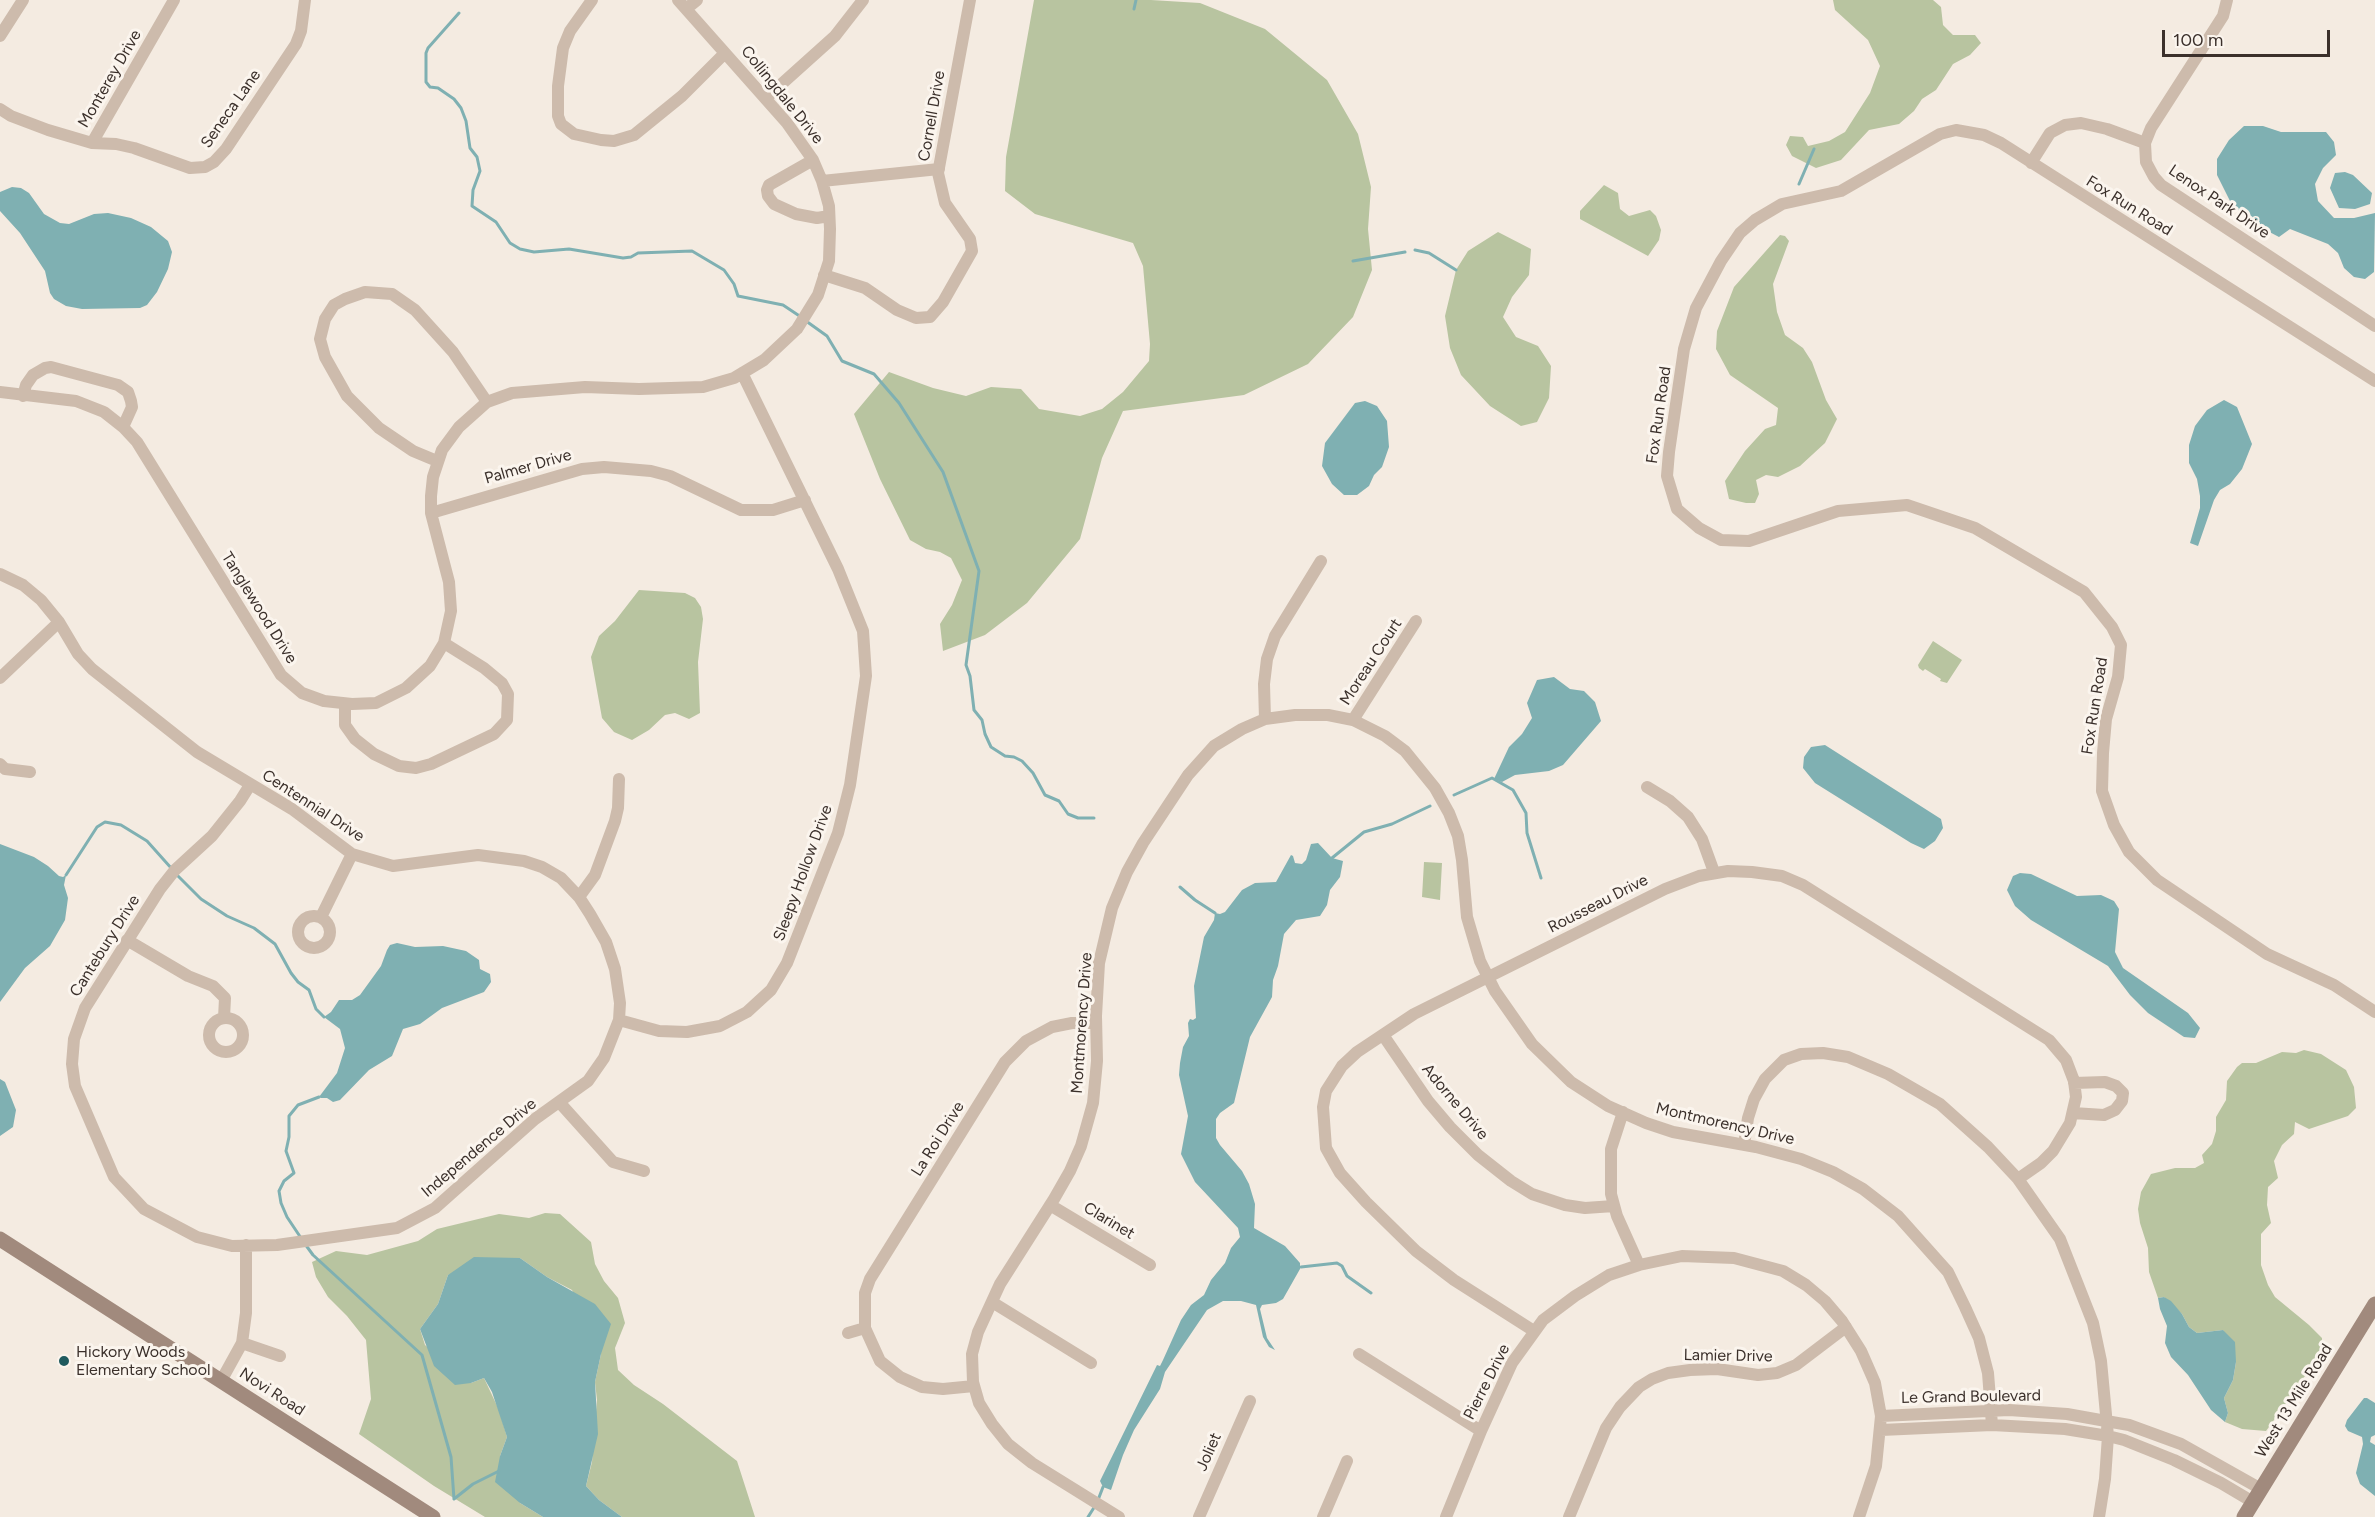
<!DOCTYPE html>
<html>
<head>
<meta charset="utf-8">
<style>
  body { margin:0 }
  #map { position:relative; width:2375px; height:1517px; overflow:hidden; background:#f4ebe1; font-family:Figtree,sans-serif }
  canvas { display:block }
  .scale { position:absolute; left:2162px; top:30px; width:168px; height:27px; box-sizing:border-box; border:3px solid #3b302b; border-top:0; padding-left:8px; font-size:18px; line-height:21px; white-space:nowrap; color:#3b302b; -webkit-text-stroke:4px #fbf5ee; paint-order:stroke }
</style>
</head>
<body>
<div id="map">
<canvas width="2375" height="1517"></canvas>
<div class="scale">100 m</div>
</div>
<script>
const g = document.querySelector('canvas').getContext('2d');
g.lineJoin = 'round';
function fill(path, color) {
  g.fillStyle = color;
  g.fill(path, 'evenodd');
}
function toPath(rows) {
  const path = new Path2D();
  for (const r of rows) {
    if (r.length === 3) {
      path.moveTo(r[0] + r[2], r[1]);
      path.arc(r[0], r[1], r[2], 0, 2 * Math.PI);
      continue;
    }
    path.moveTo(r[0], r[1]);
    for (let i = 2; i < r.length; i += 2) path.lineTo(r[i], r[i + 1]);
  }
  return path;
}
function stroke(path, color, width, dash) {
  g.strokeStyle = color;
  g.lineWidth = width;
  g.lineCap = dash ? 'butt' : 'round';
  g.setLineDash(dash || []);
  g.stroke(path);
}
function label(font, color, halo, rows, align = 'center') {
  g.font = font + ' Figtree,sans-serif';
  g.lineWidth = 6;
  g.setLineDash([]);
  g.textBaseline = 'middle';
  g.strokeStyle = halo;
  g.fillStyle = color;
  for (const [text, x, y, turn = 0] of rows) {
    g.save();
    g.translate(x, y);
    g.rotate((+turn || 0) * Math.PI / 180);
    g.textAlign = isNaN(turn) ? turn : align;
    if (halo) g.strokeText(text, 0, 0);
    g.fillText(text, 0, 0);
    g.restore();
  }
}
fill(toPath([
  [1034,0,1151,0,1200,3,1265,29,1327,80,1358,134,1371,187,1368,229,1372,270,1353,317,1308,364,1244,395,1123,411,1102,458,1080,539,1027,603,985,635,943,651,940,624,952,605,962,580,951,558,940,552,926,549,910,540,880,479,854,414,889,372,933,388,966,396,991,387,1021,389,1039,409,1080,416,1102,409,1123,392,1149,361,1150,344,1143,266,1133,243,1035,214,1005,191,1006,157],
  [1833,0,1933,0,1941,7,1943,25,1953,35,1975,35,1981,43,1970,55,1953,64,1936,90,1922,99,1914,111,1899,124,1869,130,1841,160,1816,168,1792,156,1786,145,1790,136,1803,137,1808,146,1829,141,1845,132,1870,93,1880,66,1868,40,1835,10],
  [1604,185,1618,193,1620,209,1629,216,1650,210,1656,216,1661,230,1659,240,1648,256,1580,219,1580,211],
  [1498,232,1531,249,1529,275,1512,297,1503,317,1516,337,1538,346,1551,366,1549,398,1537,422,1521,426,1490,406,1461,375,1450,348,1445,316,1456,270,1468,251],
  [1780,235,1785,236,1789,241,1773,284,1777,312,1785,335,1803,348,1812,362,1826,400,1837,419,1825,443,1800,466,1778,477,1766,475,1756,480,1759,494,1755,503,1746,503,1729,499,1725,481,1745,451,1765,429,1776,425,1778,408,1730,375,1716,349,1717,331,1734,287],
  [639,590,685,593,695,598,701,607,703,619,698,662,700,713,689,719,675,713,665,715,649,730,632,740,614,732,602,718,591,657,599,636,615,621],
  [1933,641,1962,660,1947,683,1940,681,1941,679,1925,669,1923,671,1919,668,1918,665],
  [1424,862,1442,863,1440,900,1422,897],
  [2304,1050,2321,1054,2346,1070,2354,1087,2356,1108,2348,1116,2309,1129,2295,1122,2294,1134,2282,1145,2274,1161,2278,1178,2268,1187,2267,1205,2271,1223,2261,1234,2261,1265,2268,1285,2275,1297,2309,1325,2322,1338,2322,1343,2319,1353,2300,1384,2266,1431,2242,1429,2225,1422,2228,1413,2224,1398,2233,1380,2236,1362,2223,1330,2197,1333,2189,1327,2182,1314,2164,1297,2158,1298,2149,1272,2148,1248,2140,1223,2138,1209,2141,1192,2151,1174,2175,1168,2195,1168,2204,1163,2202,1155,2212,1144,2216,1131,2216,1117,2226,1100,2227,1081,2237,1067,2242,1063,2256,1063,2282,1052,2296,1053],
  [545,1213,560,1214,591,1242,595,1264,604,1281,618,1298,625,1323,615,1348,618,1370,634,1385,663,1404,737,1461,755,1517,622,1517,599,1500,586,1486,592,1462,597,1400,595,1382,601,1354,572,1290,547,1277,520,1258,448,1275,438,1304,420,1329,425,1345,471,1383,484,1378,499,1410,507,1437,500,1456,520,1503,543,1517,485,1517,434,1486,359,1434,371,1399,366,1340,347,1316,328,1297,316,1277,312,1262,336,1251,367,1255,418,1241,437,1229,499,1214,529,1218]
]), '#b8c4a0');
fill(toPath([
  [2244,126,2263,126,2281,132,2326,132,2334,142,2336,155,2323,168,2315,184,2318,201,2334,218,2354,218,2375,213,2374,272,2365,279,2354,277,2344,268,2338,253,2328,244,2290,229,2279,237,2258,226,2233,207,2217,175,2217,159,2229,140],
  [2345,172,2353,175,2372,193,2370,204,2355,209,2339,208,2330,188,2335,173],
  [12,187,21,188,29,193,44,214,60,223,69,224,94,214,108,213,131,218,151,227,168,241,172,252,168,269,157,292,147,305,140,308,82,309,66,306,54,299,50,293,45,271,20,233,0,211,0,192],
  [2224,400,2237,407,2252,444,2242,469,2230,484,2220,490,2214,500,2198,546,2190,543,2200,508,2200,496,2197,479,2189,463,2189,445,2195,426,2207,410],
  [1365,401,1377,406,1387,421,1389,447,1382,467,1374,475,1369,486,1357,495,1344,495,1332,484,1322,466,1325,443,1355,403],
  [1554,677,1570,689,1584,691,1595,702,1601,721,1563,765,1549,771,1515,775,1502,782,1494,779,1509,747,1522,734,1532,718,1527,703,1537,680],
  [1825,745,1941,819,1943,828,1935,841,1924,849,1911,843,1815,783,1803,768,1804,757,1811,747],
  [1318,843,1332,858,1343,861,1340,877,1330,890,1327,905,1320,916,1296,920,1284,934,1278,966,1273,980,1272,997,1250,1037,1234,1103,1220,1113,1216,1119,1216,1138,1220,1145,1242,1171,1249,1184,1255,1204,1254,1228,1285,1246,1300,1263,1300,1269,1283,1299,1276,1303,1262,1305,1260,1309,1267,1338,1275,1350,1269,1347,1263,1337,1256,1305,1241,1301,1223,1301,1207,1310,1165,1372,1160,1389,1134,1430,1123,1455,1111,1490,1103,1487,1100,1481,1157,1365,1160,1366,1163,1360,1181,1320,1191,1305,1204,1295,1211,1280,1225,1263,1231,1248,1240,1237,1238,1228,1195,1182,1181,1154,1188,1116,1179,1075,1180,1063,1183,1047,1189,1036,1188,1023,1190,1019,1193,1020,1196,1018,1194,986,1204,937,1214,920,1215,913,1220,914,1225,912,1242,890,1255,883,1276,882,1291,855,1293,856,1295,863,1302,864,1306,860,1311,844],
  [0,844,34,857,48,866,59,876,63,877,66,875,64,885,68,898,65,920,50,946,25,968,0,1002],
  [2020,873,2031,874,2077,896,2101,895,2114,901,2119,909,2115,952,2123,968,2188,1013,2200,1028,2195,1038,2184,1037,2148,1013,2130,995,2108,966,2031,920,2015,906,2007,890,2013,876],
  [397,943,415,947,443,946,466,951,479,960,480,969,490,974,491,982,484,992,442,1008,420,1024,403,1029,392,1056,369,1070,340,1100,333,1102,327,1098,321,1098,319,1097,337,1073,345,1048,340,1029,324,1017,331,1012,339,1000,352,1000,360,995,381,966,387,950,390,945],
  [0,1079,5,1082,16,1110,13,1127,0,1136],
  [474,1257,520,1258,547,1277,595,1304,611,1324,601,1354,595,1382,598,1434,586,1486,599,1500,622,1517,543,1517,520,1503,495,1482,500,1456,507,1437,492,1392,484,1378,471,1383,455,1385,434,1366,420,1329,438,1304,448,1275],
  [2164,1297,2171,1301,2182,1314,2189,1327,2197,1333,2223,1330,2235,1342,2236,1362,2233,1380,2224,1398,2228,1413,2225,1422,2211,1410,2188,1375,2171,1357,2165,1343,2167,1326,2160,1309,2158,1298],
  [2364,1398,2367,1398,2375,1403,2375,1435,2371,1437,2370,1442,2375,1445,2375,1496,2360,1484,2356,1473,2363,1444,2362,1437,2348,1431,2345,1426,2347,1420]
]), '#7fb0b2');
stroke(toPath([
  [1134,9,1136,0],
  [459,13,428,48,426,53,426,82,430,87,438,88,454,99,461,108,466,121,470,148,477,157,480,171,473,190,472,206,496,222,510,243,520,249,534,252,569,249,623,258,631,257,638,253,692,251,724,270,734,284,738,296,783,305,801,317],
  [1799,184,1814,149],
  [1415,250,1429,253,1456,270],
  [1353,261,1405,252],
  [806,321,827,336,842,361,874,374,899,403,943,472,979,571,966,665,970,676,974,710,982,720,985,734,991,747,1005,756,1014,757,1022,761,1033,773,1045,795,1059,801,1068,814,1078,818,1094,818],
  [1454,795,1492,778,1513,790,1526,813,1527,833,1541,878],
  [1332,858,1364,832,1392,824,1430,806],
  [176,874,201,899,227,916,254,928,275,944,291,973,298,982,309,990,316,1009,324,1017],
  [66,875,97,827,105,822,121,825,147,841,172,869],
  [1180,887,1195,900,1215,913],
  [301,1238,287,1217,281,1203,279,1191,284,1181,294,1173,286,1151,289,1137,289,1116,298,1105,319,1097],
  [305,1244,313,1255,422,1355,451,1457,454,1499],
  [1301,1267,1337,1263,1342,1266,1347,1276,1371,1293],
  [454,1499,473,1484,499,1471],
  [1098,1500,1103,1487],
  [1088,1517,1095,1506]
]), '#7fb0b2', 3);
stroke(toPath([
  [592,0,570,31,563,48,558,86,558,116,561,124,574,134,601,140,614,141,634,135,682,96,725,53],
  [2227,0,2223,16,2151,128,2145,143,2146,162,2154,177,2161,185,2375,326],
  [686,9,697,0],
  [0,36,23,0],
  [766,98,835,36,863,0],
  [0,109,11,116,48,130,92,143,116,144,134,148,190,168,205,167,214,162,226,149,296,44,301,31,305,0],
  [92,143,174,0],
  [813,160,769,185,767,190,768,196,774,204,796,214,817,218,829,216],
  [2031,163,2050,133,2065,125,2081,123,2107,129,2145,143],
  [822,181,939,169],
  [824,275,865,288,897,310,916,318,930,317,943,302,972,251,970,239,945,203,938,173,970,0],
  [2375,381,2001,143,1984,135,1956,130,1940,134,1841,191,1782,204,1755,220,1740,233,1721,261,1696,308,1684,349,1669,452,1667,476,1677,509,1699,528,1721,540,1749,541,1838,511,1907,505,1975,528,2084,592,2112,627,2121,645,2118,677,2106,719,2103,753,2102,791,2114,825,2129,852,2157,880,2267,954,2334,985,2375,1012],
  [0,392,76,401,104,412,123,427,137,442,281,675,302,693,324,701,352,704,376,703,406,688,430,666,444,643,451,611,449,582,431,513,431,496,433,477,442,450,459,427,487,402,512,393,585,387,639,389,703,387,734,378,764,360,797,329,818,295,829,261,830,229,829,206,822,181,813,160,787,123,678,0],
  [23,396,26,385,33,375,45,368,51,367,118,385,128,392,131,401,132,407,123,427],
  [437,461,413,451,379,428,347,396,325,357,320,339,325,319,334,305,345,299,365,292,392,294,415,310,453,352,487,402],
  [431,513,582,469,604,467,651,471,670,476,741,510,773,510,805,500],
  [0,574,23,585,41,600,59,622,78,654,92,669,197,752,292,809,352,854,393,866,478,855,524,861,542,867,561,878,579,897,590,914,606,942,615,969,620,1003,619,1020,604,1058,588,1081,535,1119,435,1208,397,1228,277,1245,232,1246,197,1237,144,1209,114,1177,75,1086,72,1064,74,1039,85,1008,160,889,175,870,212,836,240,801,250,785],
  [0,678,59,622],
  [345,704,345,725,355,739,374,754,399,766,416,768,431,764,494,734,507,720,508,694,502,683,484,668,444,643],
  [1265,719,1264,684,1267,659,1275,636,1321,561],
  [1353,720,1416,621],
  [0,764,5,769,30,772],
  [1647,787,1670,801,1688,817,1702,839,1714,872],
  [579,897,595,875,615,821,618,808,619,779],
  [314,932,16],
  [321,917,352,854],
  [127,940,188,976,213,986,225,998,224,1018],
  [226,1035,17],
  [619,1020,659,1031,687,1032,720,1026,747,1012,771,990,787,963,838,833,850,785,866,676,863,631,838,569,742,373],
  [1383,1035,1428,1101,1450,1127,1478,1155,1511,1181,1532,1194,1565,1205,1585,1208,1614,1206],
  [560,1103,613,1162,644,1171],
  [1623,1112,1611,1149,1611,1194,1617,1216,1639,1265],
  [2073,1113,2104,1115,2115,1110,2122,1101,2123,1093,2116,1086,2105,1082,2074,1083],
  [1744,1145,1748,1118,1754,1099,1765,1079,1784,1060,1801,1054,1823,1053,1848,1057,1888,1074,1940,1104,1988,1147,2018,1179,2060,1239,2093,1323,2101,1361,2108,1436,2105,1479,2099,1517],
  [1050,1205,1150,1265],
  [992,1302,1091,1363],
  [1534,1331,1454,1280,1416,1251,1366,1202,1340,1173,1326,1148,1323,1107,1326,1091,1342,1066,1357,1052,1414,1014,1665,889,1699,876,1728,871,1752,872,1782,876,1803,885,2049,1040,2066,1060,2074,1081,2076,1097,2070,1123,2053,1151,2041,1163,2018,1179],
  [848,1333,865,1328],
  [242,1343,280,1356],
  [1359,1354,1481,1431],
  [221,1381,242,1343,246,1313,246,1245],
  [974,1386,943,1389,922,1387,900,1377,880,1361,865,1328,865,1293,870,1279,1005,1062,1026,1041,1052,1027,1072,1023,1096,1023],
  [1881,1416,2009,1410,2067,1414,2106,1421,2129,1425,2181,1444,2261,1489],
  [1881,1430,1992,1425,2065,1429,2108,1436,2124,1440,2174,1460,2221,1483,2253,1502],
  [1119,1517,1032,1463,1008,1444,992,1424,979,1403,973,1382,972,1354,978,1332,1000,1284,1054,1199,1070,1171,1081,1146,1093,1103,1097,1061,1096,1016,1099,963,1112,908,1127,872,1143,843,1188,775,1214,746,1242,729,1265,719,1295,715,1328,715,1353,720,1385,736,1405,751,1435,788,1449,813,1458,836,1462,860,1467,917,1480,961,1495,991,1532,1044,1571,1082,1608,1106,1646,1123,1673,1132,1756,1147,1801,1159,1833,1172,1863,1189,1898,1216,1948,1272,1965,1307,1979,1338,1988,1373,1992,1425],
  [1199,1517,1250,1401],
  [1323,1517,1347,1461],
  [1446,1517,1481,1431,1512,1363,1543,1320,1575,1296,1609,1275,1639,1265,1682,1256,1734,1258,1783,1271,1806,1285,1825,1301,1842,1321,1861,1351,1875,1383,1881,1416,1876,1466,1859,1517],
  [1569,1517,1606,1428,1620,1407,1639,1387,1652,1379,1668,1373,1690,1370,1717,1369,1758,1375,1777,1373,1796,1365,1846,1327]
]), '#cdbbac', 12);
stroke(toPath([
  [0,1239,433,1517],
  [2244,1517,2375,1304]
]), '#a18a7d', 15);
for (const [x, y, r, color] of [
  [64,1361,6,"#1f5a5e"]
]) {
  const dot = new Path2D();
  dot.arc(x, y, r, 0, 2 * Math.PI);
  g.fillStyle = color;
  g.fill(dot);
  stroke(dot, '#fbf5ee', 2);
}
label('16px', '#3b302b', '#fbf5ee', [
  ["Monterey Drive",110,79,-60],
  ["Collingdale Drive",782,95,51],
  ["Seneca Lane",231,109,-55],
  ["Cornell Drive",932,116,-80],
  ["Lenox Park Drive",2219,202,34],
  ["Fox Run Road",2129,206,32],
  ["Fox Run Road",1659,415,-82],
  ["Palmer Drive",528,467,-16],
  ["Tanglewood Drive",259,608,58],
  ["Moreau Court",1371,662,-57],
  ["Fox Run Road",2095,706,-81],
  ["Centennial Drive",313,806,33],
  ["Sleepy Hollow Drive",803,873,-70],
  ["Rousseau Drive",1598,904,-27],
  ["Cantebury Drive",105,946,-58],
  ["Montmorency Drive",1082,1023,-86],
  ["Adorne Drive",1455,1102,50],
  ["Montmorency Drive",1725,1124,13],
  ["La Roi Drive",938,1139,-58],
  ["Independence Drive",479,1148,-40],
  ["Clarinet",1109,1221,31],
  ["Lamier Drive",1728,1356,1],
  ["Pierre Drive",1487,1382,-63],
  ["Novi Road",272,1392,33],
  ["Le Grand Boulevard",1971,1397,-1],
  ["West 13 Mile Road",2294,1401,-58],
  ["Joliet",1209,1452,-66]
]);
label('16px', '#3b302b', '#fbf5ee', [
  ["Hickory Woods",76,1352],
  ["Elementary School",76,1370]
], 'left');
</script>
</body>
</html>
